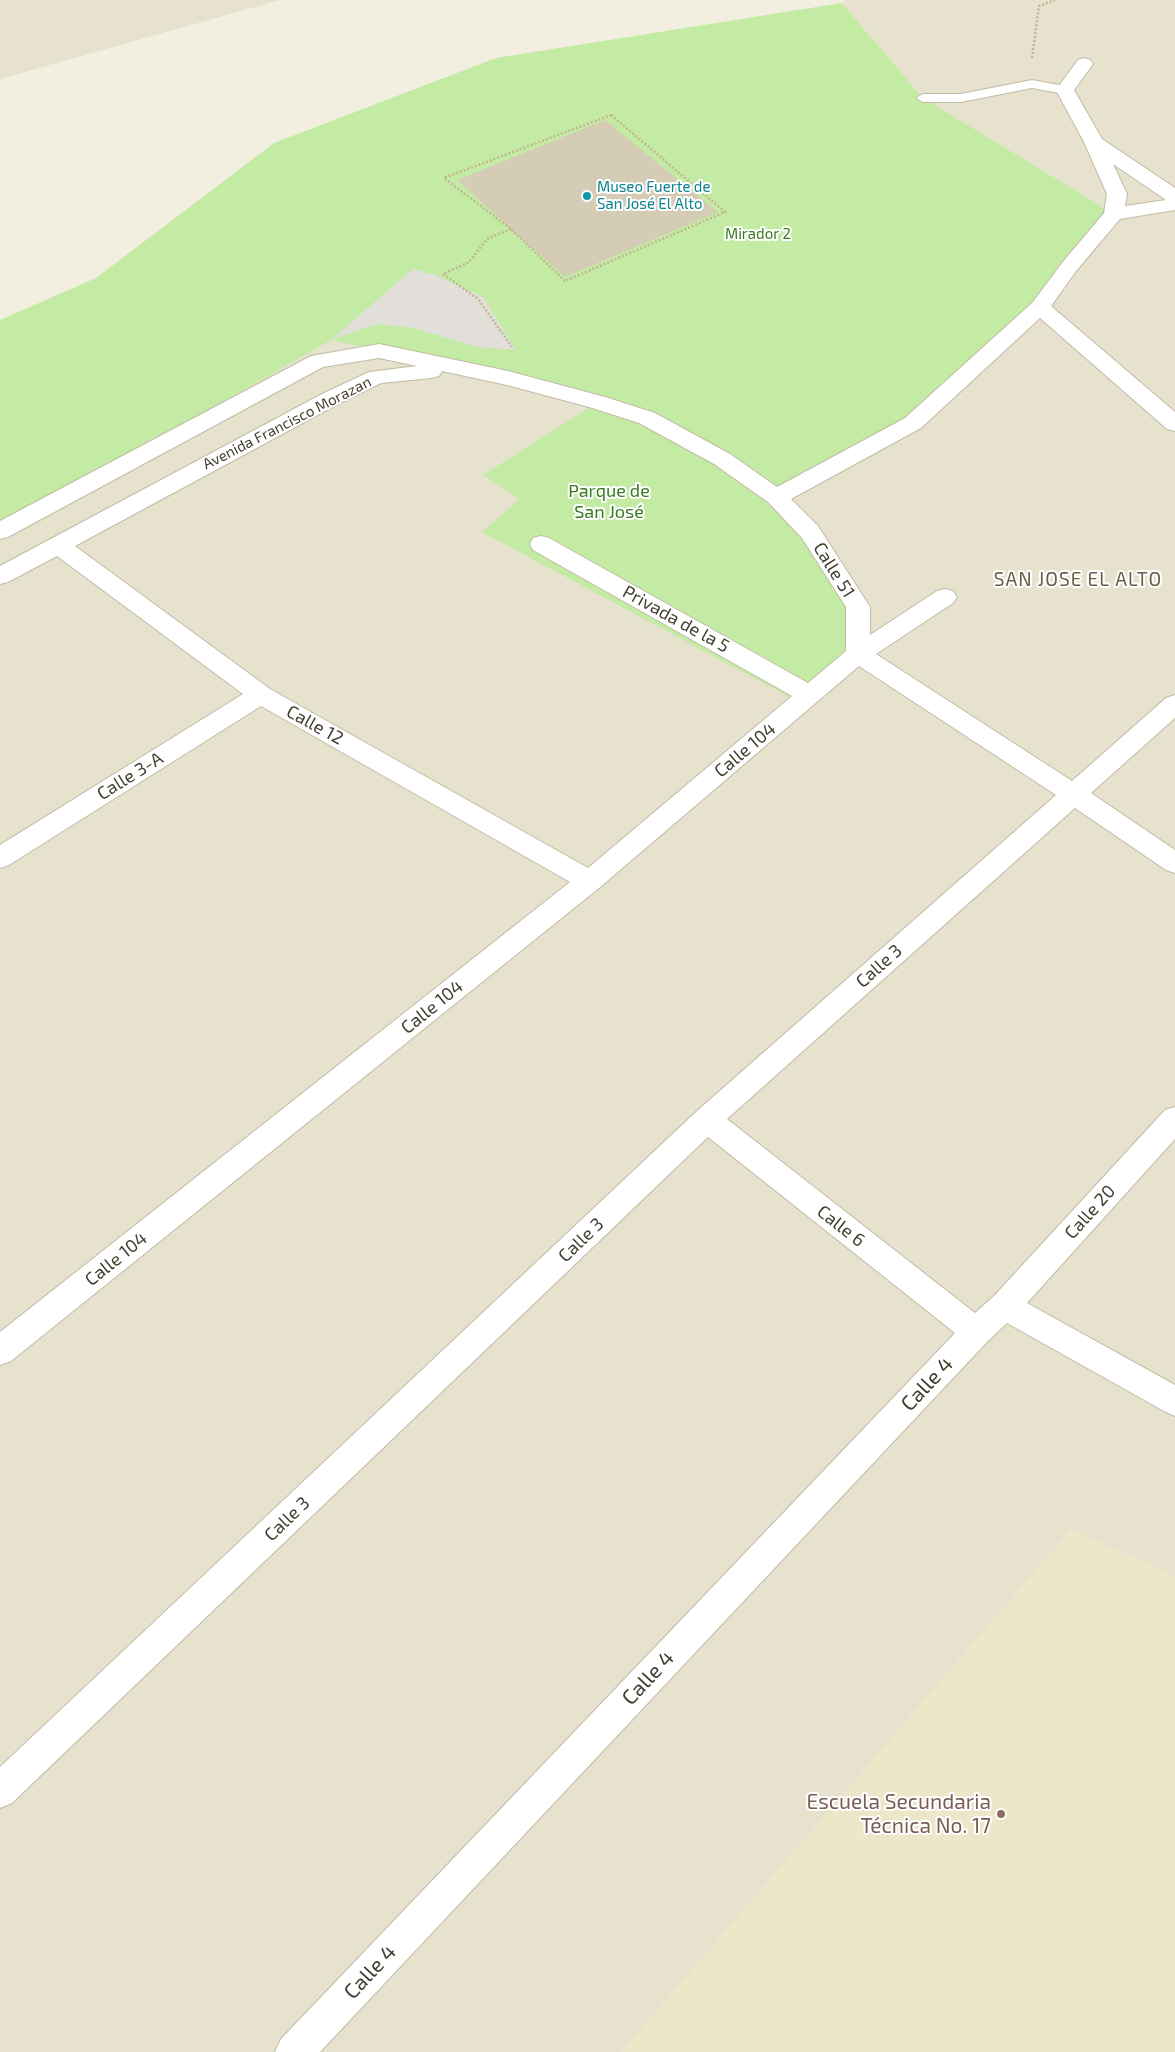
<!DOCTYPE html>
<html>
<head>
<meta charset="utf-8">
<style>
  body { margin:0 }
  canvas { display:block; background:#f2efe0 }
</style>
</head>
<body>
<canvas width="1175" height="2052"></canvas>
<script>
const g = document.querySelector('canvas').getContext('2d');
g.lineJoin = 'round';
function fill(path, color) {
  g.fillStyle = color;
  g.fill(path, 'evenodd');
}
function toPath(rows) {
  const path = new Path2D();
  for (const r of rows) {
    path.moveTo(r[0], r[1]);
    for (let i = 2; i < r.length; i += 2) path.lineTo(r[i], r[i + 1]);
  }
  return path;
}
function stroke(path, color, width, dash) {
  g.strokeStyle = color;
  g.lineWidth = width;
  g.lineCap = dash ? 'butt' : 'round';
  g.setLineDash(dash || []);
  g.stroke(path);
}
function label(font, color, halo, rows, align = 'center') {
  g.font = font + ' "Exo 2",sans-serif';
  g.lineWidth = 4;
  g.setLineDash([]);
  g.textBaseline = 'middle';
  g.strokeStyle = halo;
  g.fillStyle = color;
  for (const [text, x, y, turn = 0] of rows) {
    g.save();
    g.translate(x, y);
    g.rotate((+turn || 0) * Math.PI / 180);
    g.textAlign = isNaN(turn) ? turn : align;
    if (halo) g.strokeText(text, 0, 0);
    g.fillText(text, 0, 0);
    g.restore();
  }
}
fill(toPath([
  [0,0,280,0,0,79],
  [845,0,1175,0,1175,2052,0,2052,0,488,331,340,508,378,1022,214,842,3]
]), '#e7e2ce');
fill(toPath([
  [1071,1529,1175,1576,1175,2052,621,2052]
]), '#ede7c9');
fill(toPath([
  [842,3,923,98,1114,214,1040,307,913,423,776,497,647,418,508,378,331,340,0,529,0,320,96,278,274,143,496,58],
  [595,404,638,418,757,486,809,533,856,608,855,655,795,700,482,532,520,499,483,475]
]), '#c3eba4');
fill(toPath([
  [413,269,435,275,483,297,516,350,478,347,413,328,377,324,331,340]
]), '#e2dfda');
fill(toPath([
  [605,120,718,212,565,277,457,180]
]), '#d4ccb5');
const lane = toPath([
  [1032,80,1070,87,1072,90,1065,94,1032,88,961,102,923,102,916,98,923,94,961,94,1032,80]
]);
const street = toPath([
  [1084,58,1090,60,1093,64,1074,90,1102,139,1175,188,1175,210,1120,219,1076,271,1051,306,1175,412,1175,431,1167,429,1040,318,921,428,791,499,818,526,870,607,870,635,937,591,945,589,953,591,957,597,953,603,876,654,1072,781,1166,698,1175,695,1175,718,1091,793,1175,850,1175,873,1166,870,1075,808,727,1119,975,1313,994,1296,1165,1110,1175,1107,1175,1139,1027,1303,1175,1385,1175,1416,1164,1411,1007,1323,987,1342,320,2052,275,2052,281,2039,955,1333,708,1137,12,1803,0,1808,0,1767,697,1111,1056,795,859,666,599,888,11,1361,0,1365,0,1332,570,882,261,706,9,865,0,868,0,845,243,694,57,556,8,582,0,584,0,566,322,394,369,372,417,366,379,358,323,367,8,537,0,539,0,521,311,356,379,344,508,371,605,397,655,413,730,454,777,487,905,418,1033,302,1062,263,1104,213,1107,194,1084,142,1056,90,1078,60,1084,58],
  [1113,164,1166,200,1125,206,1127,194,1113,164],
  [442,371,507,385,589,407,639,423,714,464,768,502,802,538,846,607,846,651,808,683,549,538,541,536,533,538,530,544,533,550,792,696,588,868,270,689,75,546,338,404,381,383,431,378,439,376,442,371]
]);
stroke(lane, '#c1bba5', 2);
stroke(street, '#c1bba5', 2);
stroke(toPath([
  [1032,58,1039,6,1055,0],
  [611,115,725,212,565,281,511,229,444,178,611,115],
  [511,229,487,239,469,262,443,274,478,299,512,347]
]), '#c1b692', 2.5, [2, 2]);
fill(lane, '#fff');
fill(street, '#fff');
for (const [x, y, r, color] of [
  [587,196,5,"#0f9aa8"],
  [1001,1814,5,"#8d6e63"]
]) {
  const dot = new Path2D();
  dot.arc(x, y, r, 0, 2 * Math.PI);
  g.fillStyle = color;
  g.fill(dot);
  stroke(dot, '#fff', 2);
}
label('15px', '#0d838f', '#fff', [
  ["Museo Fuerte de",597,187],
  ["San José El Alto",597,204]
], 'left');
label('15px', '#387a20', '#fff', [
  ["Mirador 2",758,234]
]);
label('15px', '#443e31', '#fff', [
  ["Avenida Francisco Morazan",287,423,-27]
]);
label('18px', '#387a20', '#fff', [
  ["Parque de",609,491],
  ["San José",609,512]
]);
label('18px', '#443e31', '#fff', [
  ["Calle 51",834,570,58],
  ["Privada de la 5",676,619,29],
  ["Calle 12",315,725,29],
  ["Calle 104",745,750,-40],
  ["Calle 3-A",130,776,-32],
  ["Calle 3",879,966,-42],
  ["Calle 104",432,1007,-39],
  ["Calle 20",1090,1212,-48],
  ["Calle 6",841,1226,38],
  ["Calle 3",581,1240,-44],
  ["Calle 104",116,1259,-39],
  ["Calle 3",287,1519,-44]
]);
g.letterSpacing = '1px';
label('19px', '#675e47', '#fff', [
  ["SAN JOSE EL ALTO",1078,580]
]);
g.letterSpacing = '0px';
label('21px', '#443e31', '#fff', [
  ["Calle 4",927,1384,-47],
  ["Calle 4",648,1678,-47],
  ["Calle 4",370,1972,-47]
]);
label('21px', '#785e54', '#fff', [
  ["Escuela Secundaria",991,1802],
  ["Técnica No. 17",991,1826]
], 'right');
</script>
</body>
</html>
